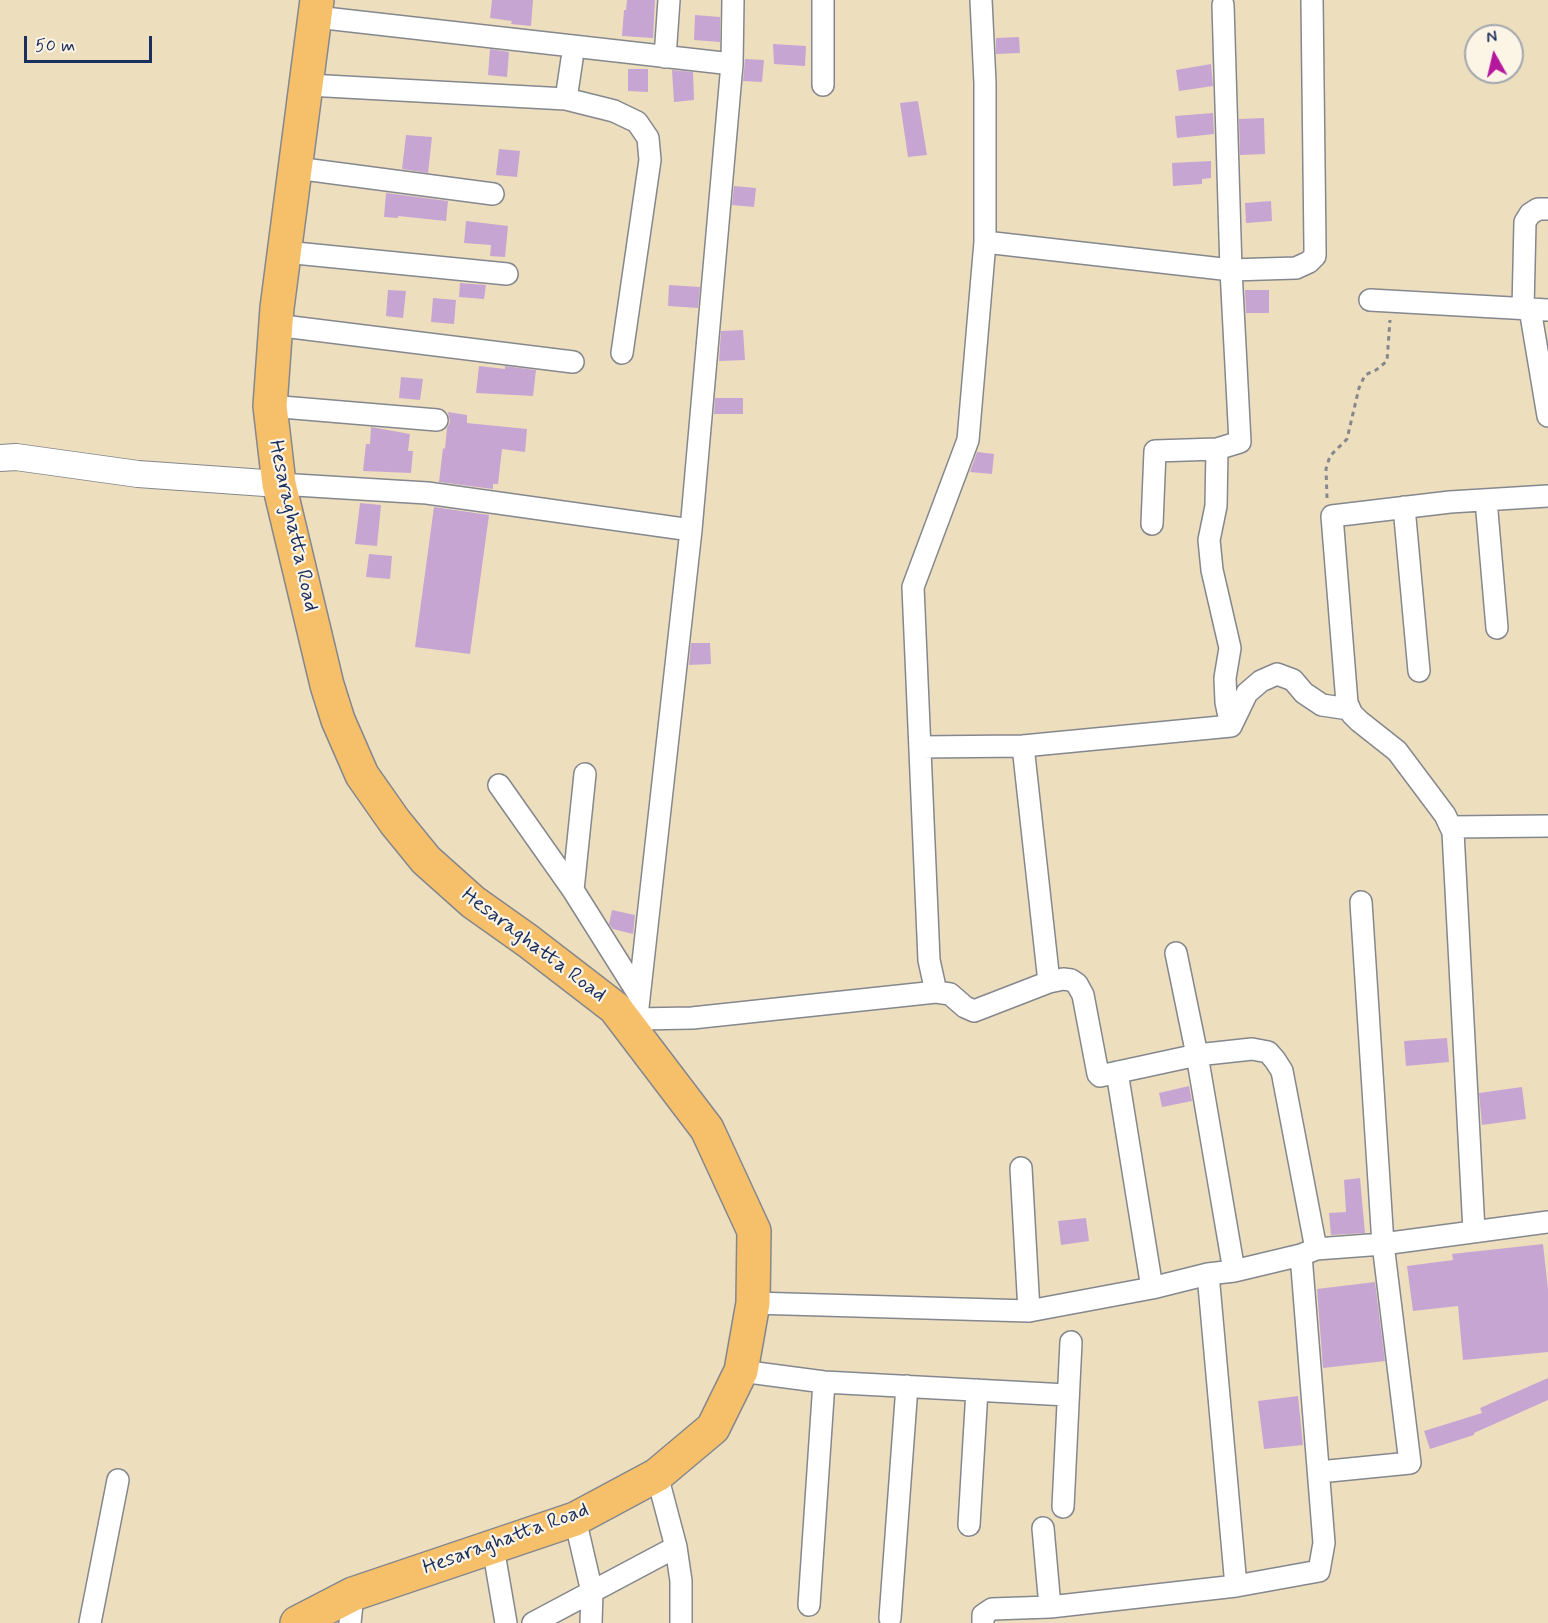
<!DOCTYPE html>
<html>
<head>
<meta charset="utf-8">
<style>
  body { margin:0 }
  #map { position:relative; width:1548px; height:1623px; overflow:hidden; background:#eddfbd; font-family:Mynerve,sans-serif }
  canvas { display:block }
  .north { position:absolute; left:1464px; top:24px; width:60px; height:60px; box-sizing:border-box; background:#fcf5e5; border:2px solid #a2a6af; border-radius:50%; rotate:352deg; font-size:16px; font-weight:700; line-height:24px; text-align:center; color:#1b2f5e }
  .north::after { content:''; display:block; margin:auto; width:21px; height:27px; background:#b5179e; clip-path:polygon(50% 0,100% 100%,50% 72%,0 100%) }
  .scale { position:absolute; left:24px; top:36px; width:128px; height:27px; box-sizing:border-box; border:3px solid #1b2f5e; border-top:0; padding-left:8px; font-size:18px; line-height:21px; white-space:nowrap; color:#1b2f5e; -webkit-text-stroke:4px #fcf5e5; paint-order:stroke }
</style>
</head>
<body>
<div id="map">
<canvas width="1548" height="1623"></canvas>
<div class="north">N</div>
<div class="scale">50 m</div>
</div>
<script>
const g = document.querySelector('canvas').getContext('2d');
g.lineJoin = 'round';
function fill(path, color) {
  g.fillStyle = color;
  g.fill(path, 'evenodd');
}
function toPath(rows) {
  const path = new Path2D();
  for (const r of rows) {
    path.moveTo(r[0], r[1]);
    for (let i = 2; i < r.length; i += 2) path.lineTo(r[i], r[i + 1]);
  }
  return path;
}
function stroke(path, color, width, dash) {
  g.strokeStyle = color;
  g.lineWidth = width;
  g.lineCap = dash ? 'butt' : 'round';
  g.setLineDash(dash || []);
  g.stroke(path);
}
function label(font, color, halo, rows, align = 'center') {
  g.font = font + ' Mynerve,sans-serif';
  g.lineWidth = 4.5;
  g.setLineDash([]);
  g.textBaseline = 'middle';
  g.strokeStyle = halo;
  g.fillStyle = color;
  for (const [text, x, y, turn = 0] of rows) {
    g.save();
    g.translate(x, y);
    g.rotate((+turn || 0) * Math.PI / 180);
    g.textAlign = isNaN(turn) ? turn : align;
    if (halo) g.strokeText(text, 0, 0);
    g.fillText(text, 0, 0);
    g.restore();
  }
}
fill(toPath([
  [492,0,533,0,531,26,511,24,512,21,490,18],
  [627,0,655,0,653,38,622,36,624,10,626,10],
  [695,15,720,17,720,42,694,40],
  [1019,37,1020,53,996,54,996,38],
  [773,44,806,46,805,66,774,64],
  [490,49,509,52,507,77,488,75],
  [745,59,764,60,762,82,743,81],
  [1211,64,1213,86,1179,91,1176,70],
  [628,69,648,69,648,92,628,91],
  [672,70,693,72,694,100,674,102],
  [918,101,927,155,908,157,900,103],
  [1213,113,1214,134,1177,138,1175,116],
  [1264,118,1265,154,1240,155,1239,119],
  [406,135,432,137,428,173,402,169],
  [499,149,520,151,517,177,496,175],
  [1211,161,1211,178,1202,179,1202,184,1173,186,1172,163],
  [734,186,756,188,754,207,732,205],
  [386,193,448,201,446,221,398,216,398,218,384,217],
  [1271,201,1272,221,1246,223,1245,203],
  [466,221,508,226,505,257,490,256,491,245,464,243],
  [460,283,486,285,484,299,459,297],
  [669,285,700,287,698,308,668,306],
  [388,290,406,291,403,318,386,316],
  [1245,290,1269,290,1269,313,1246,313],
  [433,298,456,300,454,324,431,322],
  [743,330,745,360,719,361,721,331],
  [479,366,505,369,505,366,536,370,533,396,476,393],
  [401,377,423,379,420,400,399,398],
  [715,398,743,398,743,414,714,414],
  [448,412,467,415,467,423,527,429,525,452,502,449,498,484,493,484,493,489,439,482,443,448,445,449,447,428,450,422],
  [371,427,410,434,408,451,413,451,411,473,363,471,366,444,370,444],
  [977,452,994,454,992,474,970,472],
  [360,503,381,505,377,546,355,544],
  [434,507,489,515,470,654,415,647],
  [369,554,392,556,390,579,366,577],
  [691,643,710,643,711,664,689,665],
  [612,910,635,915,633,934,613,929,609,924],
  [1447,1038,1449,1062,1406,1066,1404,1041],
  [1189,1086,1192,1101,1162,1107,1159,1093],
  [1522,1087,1526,1119,1482,1125,1479,1093],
  [1360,1178,1365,1233,1331,1235,1329,1213,1346,1212,1344,1180],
  [1086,1218,1089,1241,1061,1245,1058,1221],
  [1543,1244,1548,1289,1548,1352,1463,1360,1458,1306,1413,1311,1407,1266,1453,1260,1452,1254],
  [1375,1282,1385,1361,1323,1368,1317,1289],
  [1548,1378,1548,1400,1474,1433,1474,1435,1430,1449,1424,1431,1482,1413,1480,1408],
  [1298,1396,1303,1445,1264,1449,1258,1401]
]), '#c7a5d3');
const minor = toPath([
  [316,17,732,64],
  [665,57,669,0],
  [308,85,566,99,614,111,637,122,648,138,650,160,622,353],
  [823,85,823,0],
  [566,99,572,59],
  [296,168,493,194],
  [985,242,1231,270,1296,268,1309,262,1315,256,1315,247,1312,0],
  [285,252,507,274],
  [1370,300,1548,310],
  [1523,309,1525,222,1530,214,1538,209,1548,209],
  [1530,309,1548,416],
  [275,325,573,362],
  [270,406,437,420],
  [1217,449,1216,506,1209,540,1212,570,1230,648,1225,678,1226,702,1231,726],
  [279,484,427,493,691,530],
  [1486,500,1497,628],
  [1404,507,1419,671],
  [1152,524,1155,451,1217,449,1240,442,1231,270,1223,5],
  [1023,746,1231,726,1247,693,1261,681,1277,674,1293,680,1304,693,1322,705,1349,709],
  [920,747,1023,746,1049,982],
  [499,785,573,890,639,995],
  [1452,827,1548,826],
  [573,890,585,774],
  [1176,953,1197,1055,1234,1271],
  [936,992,929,960,913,587,968,440,985,242,985,83,981,0],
  [636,1019,692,1018,936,992,950,994,965,1007,974,1011,1049,982,1063,979,1071,980,1077,984,1083,995,1098,1074,1100,1076,1197,1055,1252,1049,1268,1052,1275,1060,1282,1071,1316,1249],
  [635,1034,691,530,732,64,733,0],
  [1117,1072,1152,1288],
  [1021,1168,1029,1311],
  [1474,1231,1453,832,1445,815,1397,751,1359,721,1352,714,1347,703,1332,516,1450,502,1548,496],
  [753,1303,1029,1311,1152,1288,1208,1274,1234,1271,1301,1255,1316,1249,1383,1244,1548,1222],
  [741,1371,824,1382,1067,1395],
  [1319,1472,1410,1463,1383,1244,1361,902],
  [657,1475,676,1547,681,1581,681,1623],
  [1063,1507,1071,1342],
  [575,1519,592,1592,591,1623],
  [969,1525,977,1390],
  [1043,1528,1050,1607],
  [493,1547,506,1623],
  [1236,1586,1319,1571,1324,1543,1301,1255],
  [809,1605,824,1382],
  [890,1618,907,1386],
  [90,1623,118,1480],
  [350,1623,353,1594],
  [533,1623,676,1547],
  [983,1623,983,1615,992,1609,1050,1607,1236,1586,1208,1274]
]);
const tertiary = toPath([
  [0,458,16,457,138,474,279,484]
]);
const primary = toPath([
  [297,1623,353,1594,575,1519,657,1475,713,1428,741,1371,753,1303,754,1231,707,1129,615,1008,528,941,473,902,426,860,395,822,362,775,338,720,327,685,279,484,270,406,277,308,317,0]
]);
stroke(minor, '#84878e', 24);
stroke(tertiary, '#84878e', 28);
stroke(primary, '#84878e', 36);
stroke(toPath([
  [1327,498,1326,469,1330,456,1347,439,1359,388,1365,375,1376,370,1387,361,1390,320]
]), '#84878e', 3, [4.5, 4.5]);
stroke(minor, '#fff', 21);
stroke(tertiary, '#fff', 26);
stroke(primary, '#f6c06b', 33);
label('21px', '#1b2f5e', '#fcf5e5', [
  ["Hesaraghatta Road",292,526,78],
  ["Hesaraghatta Road",533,946,37],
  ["Hesaraghatta Road",506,1540,-20]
]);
</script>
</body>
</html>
